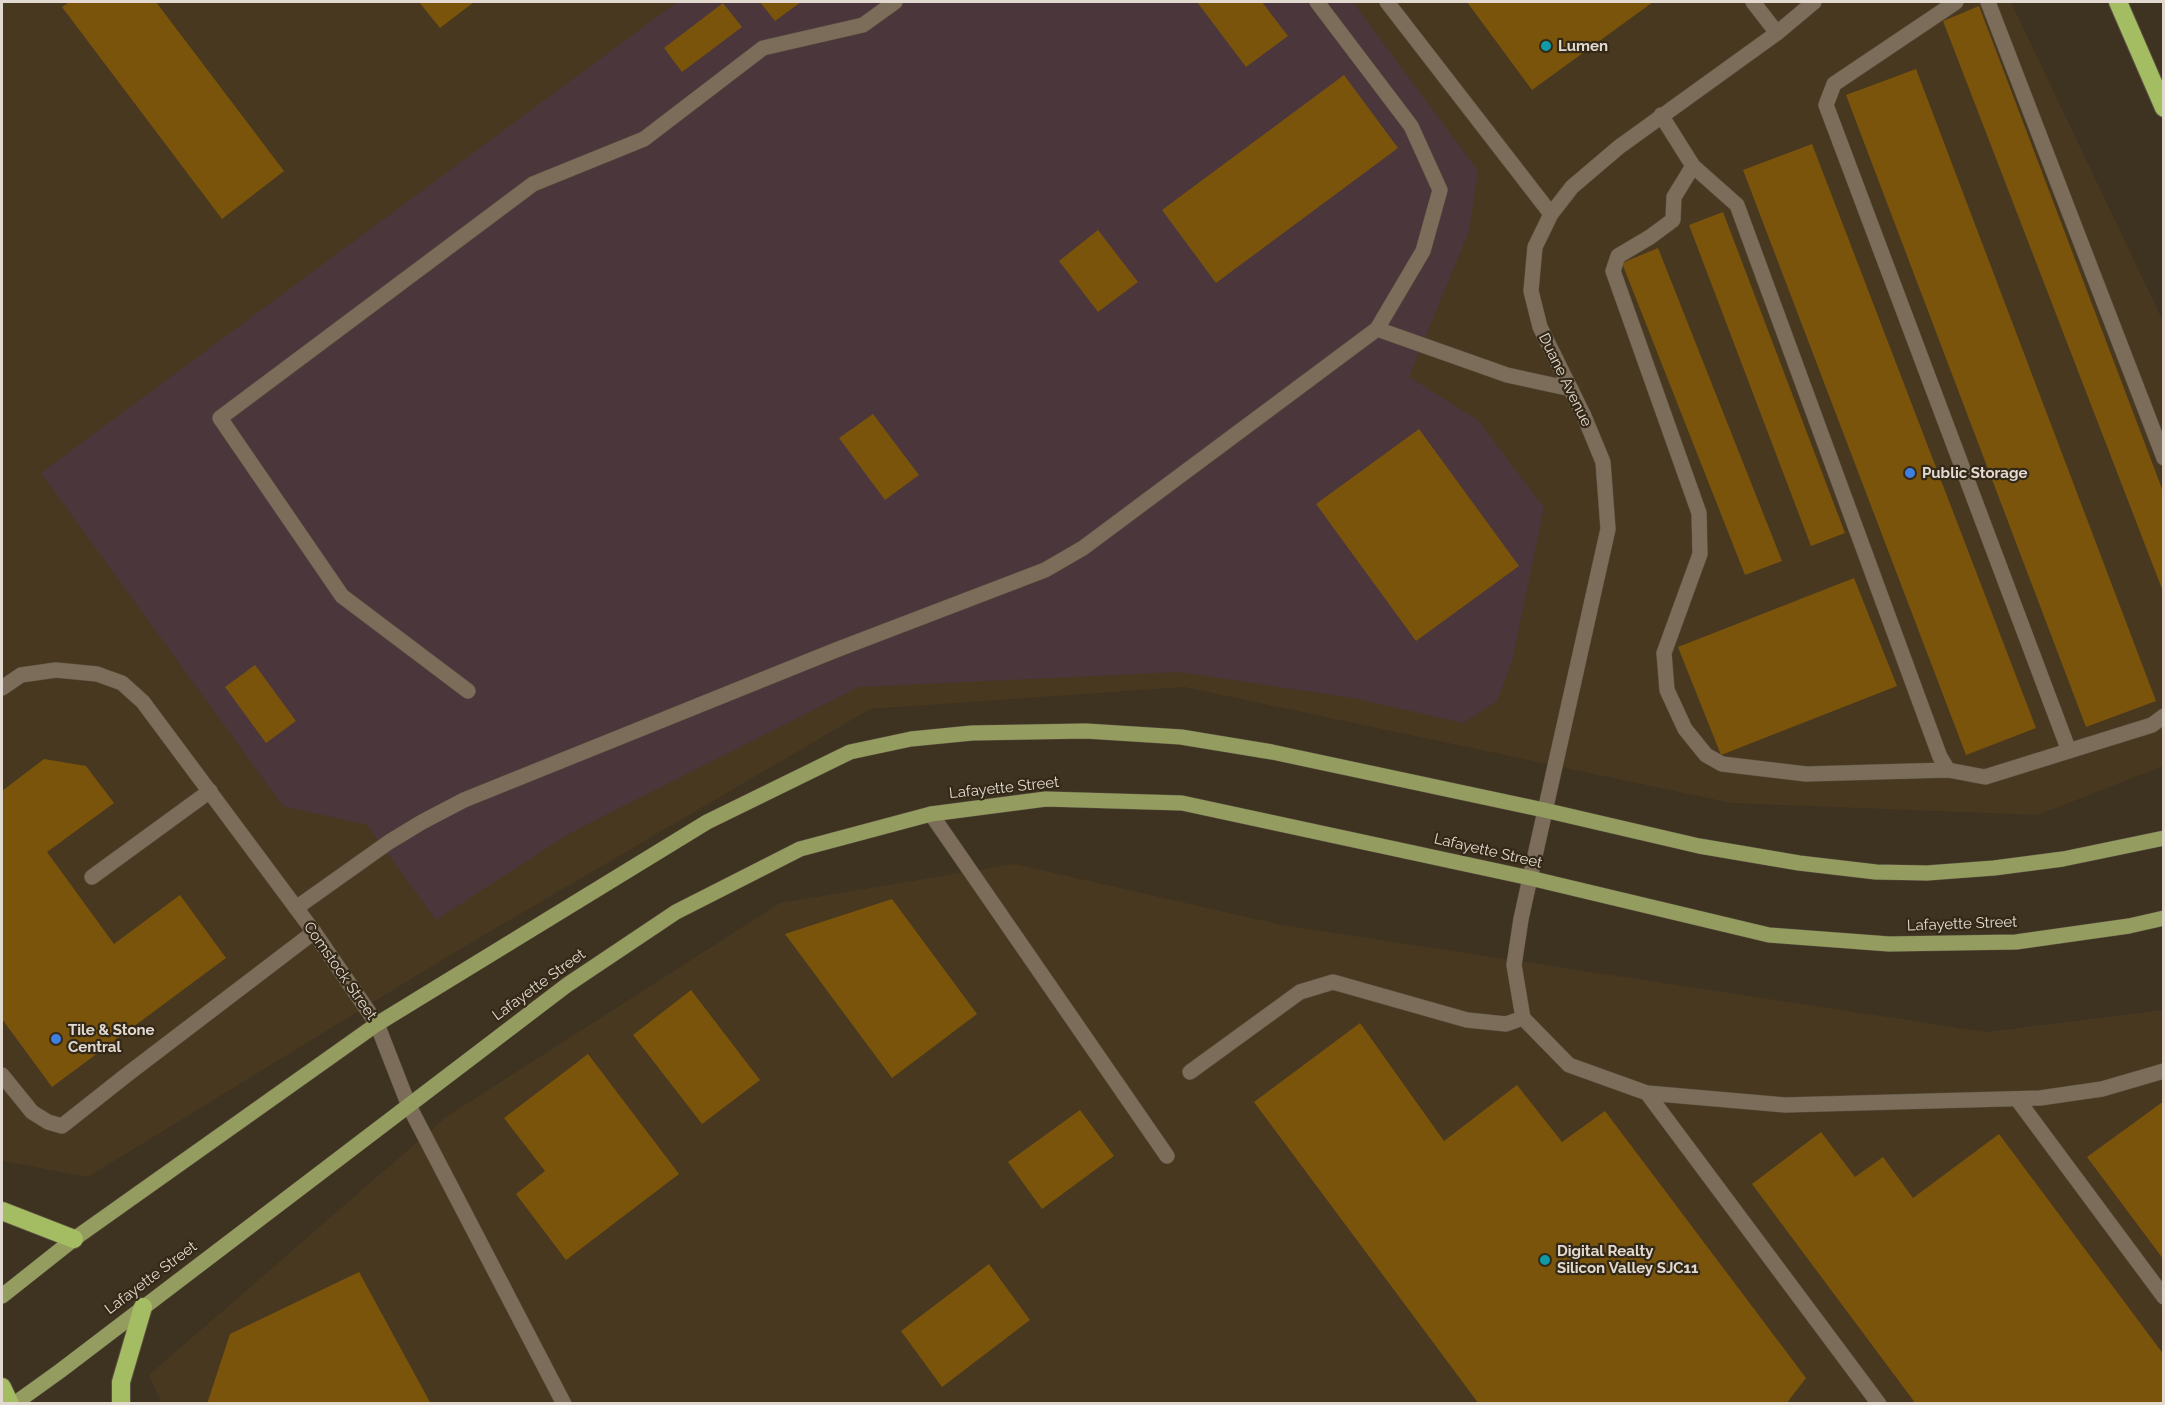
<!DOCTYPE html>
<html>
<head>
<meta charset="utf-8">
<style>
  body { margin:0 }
  #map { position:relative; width:2165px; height:1405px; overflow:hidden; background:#3e3221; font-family:Raleway,sans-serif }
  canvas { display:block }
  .frame { position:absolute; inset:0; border:3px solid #e2dad0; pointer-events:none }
</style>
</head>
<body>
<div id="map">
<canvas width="2165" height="1405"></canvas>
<div class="frame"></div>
</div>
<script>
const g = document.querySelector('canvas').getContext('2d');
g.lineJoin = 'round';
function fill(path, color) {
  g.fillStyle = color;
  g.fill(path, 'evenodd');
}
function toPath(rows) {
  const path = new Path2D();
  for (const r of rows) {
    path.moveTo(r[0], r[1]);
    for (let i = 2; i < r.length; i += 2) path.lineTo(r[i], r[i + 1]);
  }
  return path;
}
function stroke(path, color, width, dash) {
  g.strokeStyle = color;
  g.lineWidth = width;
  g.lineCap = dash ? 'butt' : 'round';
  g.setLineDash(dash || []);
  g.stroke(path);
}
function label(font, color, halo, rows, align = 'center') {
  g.font = font + ' Raleway,sans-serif';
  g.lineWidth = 4.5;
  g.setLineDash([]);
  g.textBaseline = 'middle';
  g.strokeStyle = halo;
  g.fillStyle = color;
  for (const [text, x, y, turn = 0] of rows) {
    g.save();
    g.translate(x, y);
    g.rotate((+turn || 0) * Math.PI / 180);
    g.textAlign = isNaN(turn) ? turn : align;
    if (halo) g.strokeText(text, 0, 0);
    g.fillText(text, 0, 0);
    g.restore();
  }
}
fill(toPath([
  [2,2,2011,2,2163,321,2163,766,2038,815,1731,803,1184,687,870,709,450,955,88,1177,2,1161],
  [1015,864,1282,925,1986,1032,2163,1010,2163,1403,162,1404,149,1375,446,1117,780,903]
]), '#483820');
fill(toPath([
  [677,2,1353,2,1478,171,1469,231,1409,377,1478,420,1544,508,1512,661,1497,701,1463,723,1353,698,1179,672,859,687,570,833,436,920,367,825,283,806,41,473]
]), '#4a363b');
fill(toPath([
  [69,2,156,2,284,171,222,219,62,7],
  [419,2,474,2,440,28],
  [760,2,801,2,775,21],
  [1197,2,1262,2,1288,36,1246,67],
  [1467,2,1653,2,1532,90],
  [723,3,742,27,682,72,664,48],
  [1979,6,2164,494,2164,594,1943,21],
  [1916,69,2156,701,2086,727,1846,95],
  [1344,75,1398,148,1216,283,1162,210],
  [1812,144,2036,728,1966,755,1743,170],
  [1723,212,1845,533,1811,546,1689,225],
  [1098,230,1138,282,1098,312,1059,261],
  [1658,248,1782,561,1745,575,1622,263],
  [873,414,919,475,885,500,839,438],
  [1419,429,1519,566,1416,641,1316,504],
  [1854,578,1897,686,1721,755,1678,647],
  [255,665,296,721,266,743,225,687],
  [44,759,86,766,114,803,47,852,114,944,180,895,226,958,52,1087,2,1019,2,791],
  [892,899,977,1014,892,1078,785,934],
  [691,990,760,1080,702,1124,633,1035],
  [1360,1023,1444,1141,1517,1085,1562,1142,1605,1111,1806,1378,1786,1404,1479,1404,1254,1102],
  [588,1054,679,1174,566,1260,516,1194,545,1171,504,1118],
  [2164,1101,2164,1260,2087,1157],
  [1080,1110,1114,1156,1042,1209,1008,1162],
  [1821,1132,1855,1177,1883,1157,1913,1198,1999,1134,2164,1355,2164,1404,1916,1404,1752,1184],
  [989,1264,1030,1320,942,1387,901,1331],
  [359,1272,431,1404,207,1404,230,1334]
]), '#7b540b');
const lane = toPath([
  [1387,2,1551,214],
  [1753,2,1777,33],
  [1956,2,1834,84,1826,105,2069,751],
  [1988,2,2164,458],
  [1661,115,1693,166,1737,205,1940,757,1948,770,1985,777,2152,725,2164,716],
  [1693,166,1674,197,1673,220,1650,237,1618,256,1613,271,1699,513,1700,554,1664,653,1667,690,1685,729,1706,755,1722,764,1806,774,1948,770],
  [1377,329,1507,375,1571,389],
  [468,691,342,596,220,418,533,184,644,139,763,48,863,25,895,2],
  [931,814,1167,1156],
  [92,877,210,791],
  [1530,878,1521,919,1514,965,1523,1018,1569,1065,1647,1093,1785,1105,2040,1098,2102,1089,2164,1071],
  [296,908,389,842,422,822,464,800,836,650,1045,570,1083,548,1377,329,1423,251,1440,190,1411,126,1317,2],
  [1190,1072,1300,992,1333,982,1467,1020,1506,1024,1523,1018],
  [2,1075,32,1112,48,1122,62,1126,129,1073,314,932],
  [1647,1093,1879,1404],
  [2017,1099,2164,1297]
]);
const street = toPath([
  [2,688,21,675,56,670,97,674,122,683,143,702,314,932,377,1024,409,1106,564,1404],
  [1530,878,1608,529,1603,462,1584,416,1540,327,1531,291,1535,247,1551,214,1572,187,1619,147,1777,33,1814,2]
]);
const primary = toPath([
  [2,1296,74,1239,377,1024,707,822,850,752,911,739,972,733,1086,731,1181,737,1272,752,1544,810,1699,846,1799,863,1876,872,1927,873,1994,868,2063,859,2164,838],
  [14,1404,60,1371,567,985,676,912,800,849,931,814,1046,799,1182,803,1530,878,1769,935,1889,944,2016,942,2129,926,2164,918]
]);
const highway = toPath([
  [2118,2,2164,108],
  [2,1211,74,1239],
  [2,1387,10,1404],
  [121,1404,121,1382,143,1307]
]);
stroke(lane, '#5a5041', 16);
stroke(street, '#5a5041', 16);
stroke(primary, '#5a5041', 16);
stroke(highway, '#5a5041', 20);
stroke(lane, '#7b6d5a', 15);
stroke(street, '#7b6d5a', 15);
stroke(primary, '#949d5f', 15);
stroke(highway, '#a5bd62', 18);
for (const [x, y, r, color] of [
  [1546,46,6,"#0f9aa8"],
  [1910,473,6,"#3f7fe0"],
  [56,1039,6,"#3f7fe0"],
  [1545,1260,6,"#0f9aa8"]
]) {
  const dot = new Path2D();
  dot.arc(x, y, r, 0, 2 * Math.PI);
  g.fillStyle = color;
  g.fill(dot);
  stroke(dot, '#342817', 2);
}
label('bold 15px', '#e2dad0', '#342817', [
  ["Lumen",1558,46],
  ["Public Storage",1922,473],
  ["Tile & Stone",68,1030],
  ["Central",68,1047],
  ["Digital Realty",1557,1251],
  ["Silicon Valley SJC11",1557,1268]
], 'left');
label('15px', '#e2dad0', '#342817', [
  ["Duane Avenue",1565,380,64],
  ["Lafayette Street",1004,788,-6],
  ["Lafayette Street",1488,851,13],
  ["Lafayette Street",1962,924,-2],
  ["Comstock Street",340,971,55],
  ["Lafayette Street",539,985,-36],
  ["Lafayette Street",151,1278,-37]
]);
</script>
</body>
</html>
